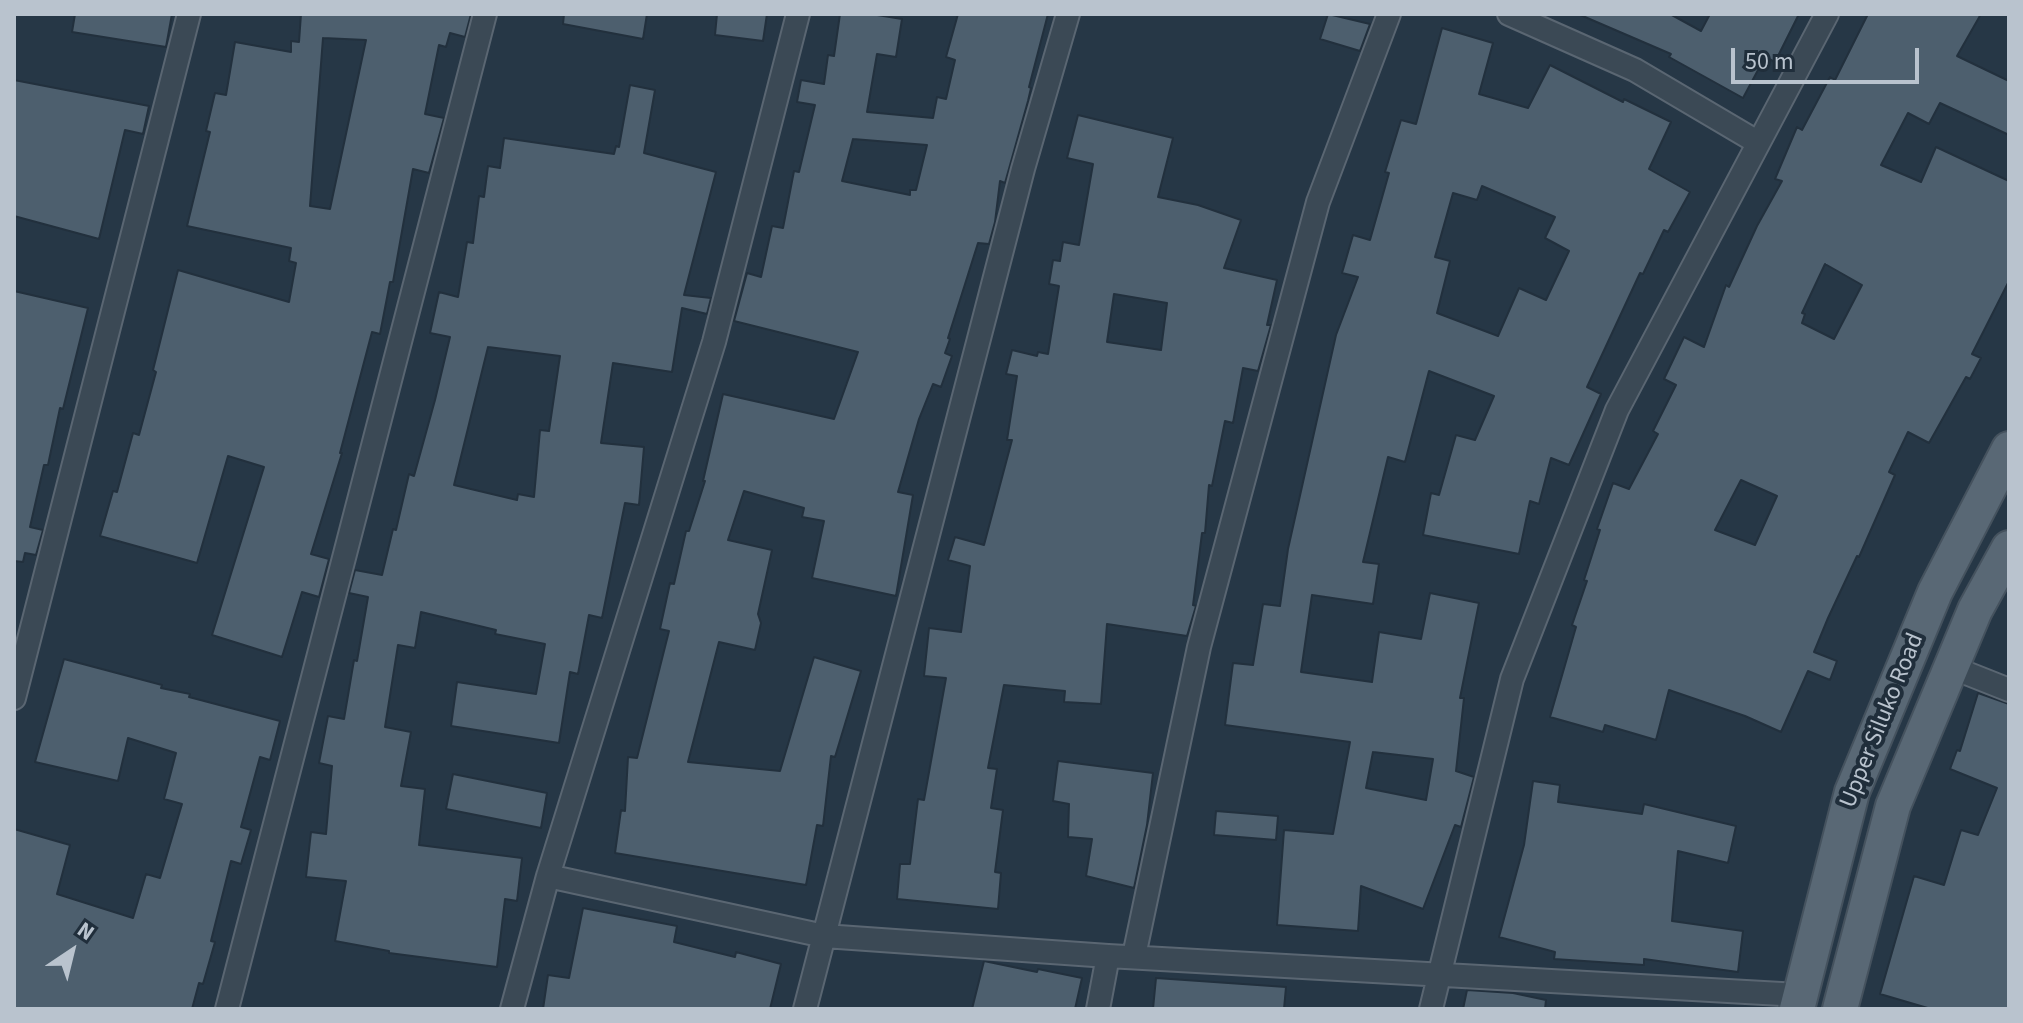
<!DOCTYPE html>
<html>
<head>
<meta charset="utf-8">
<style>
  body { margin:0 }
  #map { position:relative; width:2023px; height:1023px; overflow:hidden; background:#263746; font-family:"Source Sans 3",sans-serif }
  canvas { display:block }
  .frame { position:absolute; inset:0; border:16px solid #b9c3ce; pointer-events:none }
  .north { position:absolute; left:32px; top:911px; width:80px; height:80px; -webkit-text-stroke:6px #202e3b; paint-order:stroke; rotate:35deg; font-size:22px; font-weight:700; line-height:32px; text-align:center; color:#b9c3ce }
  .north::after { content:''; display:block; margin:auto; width:28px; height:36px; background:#b9c3ce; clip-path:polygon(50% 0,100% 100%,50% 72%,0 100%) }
  .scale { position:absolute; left:1731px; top:48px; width:188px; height:36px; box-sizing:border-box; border:4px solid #b9c3ce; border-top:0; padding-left:10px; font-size:24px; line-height:28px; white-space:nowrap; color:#b9c3ce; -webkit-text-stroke:6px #202e3b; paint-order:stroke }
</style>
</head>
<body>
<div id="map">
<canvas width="2023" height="1023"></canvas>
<div class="frame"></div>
<div class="north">N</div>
<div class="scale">50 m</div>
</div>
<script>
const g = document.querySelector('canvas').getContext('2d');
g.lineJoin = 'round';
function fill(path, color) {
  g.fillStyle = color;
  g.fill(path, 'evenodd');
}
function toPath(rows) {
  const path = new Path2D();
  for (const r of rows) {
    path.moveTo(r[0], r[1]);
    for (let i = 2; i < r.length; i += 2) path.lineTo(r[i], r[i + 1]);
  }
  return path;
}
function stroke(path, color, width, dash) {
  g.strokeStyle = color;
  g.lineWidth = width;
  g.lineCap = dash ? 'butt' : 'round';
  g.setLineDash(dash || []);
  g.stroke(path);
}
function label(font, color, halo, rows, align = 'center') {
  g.font = font + ' "Source Sans 3",sans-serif';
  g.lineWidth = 8;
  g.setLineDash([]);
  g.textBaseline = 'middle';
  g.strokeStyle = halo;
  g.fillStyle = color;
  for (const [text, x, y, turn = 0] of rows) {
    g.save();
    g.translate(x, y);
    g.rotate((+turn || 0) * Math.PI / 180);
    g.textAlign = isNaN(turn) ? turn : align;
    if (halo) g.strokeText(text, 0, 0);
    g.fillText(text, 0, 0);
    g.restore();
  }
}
const building = toPath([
  [75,14,172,14,166,47,72,32,75,14],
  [301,14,471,14,465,37,450,33,446,47,439,45,425,114,444,118,429,173,413,169,393,282,390,282,380,334,372,332,340,453,342,453,311,554,329,559,319,597,302,592,282,657,212,635,264,467,228,456,197,563,100,536,113,491,117,492,133,433,139,435,156,372,153,370,178,270,289,302,296,263,289,261,291,248,187,226,210,132,206,131,215,93,226,95,235,42,291,52,291,41,299,42,301,14],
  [323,38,366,40,330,209,310,206,323,38],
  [564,14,647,14,643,39,563,24,564,14],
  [717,14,767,14,763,41,715,35,717,14],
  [840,14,871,14,902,19,896,57,877,54,867,112,933,118,937,97,946,99,955,60,946,57,958,14,1048,14,1029,87,1031,88,1028,101,1005,183,1000,181,995,222,989,244,978,243,948,338,950,339,945,353,952,356,941,387,933,384,919,419,898,492,913,495,896,596,812,578,824,521,802,517,804,508,744,491,728,540,772,550,758,614,761,623,755,650,719,642,688,762,780,771,814,657,861,671,835,757,831,756,823,826,817,825,806,885,615,853,621,810,625,811,628,757,637,758,669,631,660,629,670,583,674,584,686,531,689,531,705,481,703,481,723,394,834,419,858,352,734,321,747,273,761,277,772,226,783,228,794,171,799,172,815,105,797,102,801,80,824,84,828,55,834,56,840,14],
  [853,139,927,145,916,190,910,190,910,195,842,181,853,139],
  [1328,14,1370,24,1360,51,1320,39,1328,14],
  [1578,14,1670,14,1701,31,1710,14,1799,14,1775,62,1765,57,1743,98,1669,57,1671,54,1578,14],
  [1868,14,1981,14,1957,56,2009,81,2009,135,1940,103,1929,124,1908,113,1881,165,1921,182,1936,147,2009,181,2009,281,1972,354,1981,358,1970,379,1966,377,1929,443,1908,432,1889,472,1895,475,1859,557,1857,556,1828,618,1814,652,1837,661,1830,680,1808,671,1781,732,1745,716,1669,690,1656,740,1605,725,1603,732,1550,717,1576,627,1572,625,1587,581,1584,580,1600,530,1597,529,1613,483,1629,489,1658,434,1653,431,1676,385,1664,379,1684,337,1704,347,1726,285,1729,287,1757,226,1782,181,1775,179,1797,127,1802,130,1830,77,1835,80,1868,14],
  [1825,264,1862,285,1834,339,1802,323,1805,314,1802,313,1825,264],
  [1741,480,1777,496,1755,545,1715,530,1741,480],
  [1442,28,1493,43,1479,94,1528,108,1550,65,1623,102,1624,99,1671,122,1649,169,1690,192,1668,232,1664,230,1643,274,1640,273,1587,387,1601,394,1569,465,1551,458,1539,504,1530,501,1519,554,1423,535,1431,493,1439,495,1456,435,1475,440,1494,396,1429,371,1405,462,1388,457,1363,562,1379,564,1373,604,1312,595,1301,672,1372,682,1379,632,1421,639,1430,593,1479,603,1460,698,1464,698,1456,771,1474,777,1461,827,1455,825,1423,909,1361,886,1358,931,1277,925,1284,830,1333,834,1350,742,1225,725,1233,663,1253,665,1263,604,1280,606,1288,549,1336,335,1358,277,1342,273,1353,235,1370,240,1389,173,1385,172,1401,120,1416,124,1442,28],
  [1482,186,1555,217,1545,238,1569,251,1546,300,1519,288,1498,336,1437,313,1450,261,1435,257,1453,193,1477,200,1482,186],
  [1373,752,1433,759,1426,800,1366,788,1373,752],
  [14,80,149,106,143,134,125,130,99,239,14,216,14,80],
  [630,85,655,90,644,153,716,172,684,295,711,298,707,314,682,308,672,372,613,363,601,443,644,447,639,505,625,503,602,618,589,615,578,674,570,672,559,743,451,726,457,682,536,694,545,644,495,634,496,630,421,612,415,648,398,645,385,727,411,732,401,786,425,789,419,845,522,858,517,901,505,899,497,967,389,953,389,951,335,941,346,881,306,877,311,832,326,834,332,766,319,763,328,716,344,719,354,660,357,661,368,597,349,593,355,570,382,575,393,529,396,530,409,474,414,476,435,400,450,337,430,333,439,292,458,297,467,242,473,243,479,196,484,197,488,166,500,168,504,138,614,154,616,146,619,147,630,85],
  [488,347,560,356,549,431,540,430,534,497,518,494,517,500,454,485,488,347],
  [1078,115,1173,138,1158,197,1198,205,1241,220,1224,268,1277,280,1267,325,1271,325,1258,371,1243,368,1233,423,1225,421,1212,486,1209,485,1205,533,1202,533,1193,605,1196,606,1187,636,1107,624,1101,704,1064,702,1065,691,1004,685,988,768,997,769,991,808,1003,810,995,872,1001,873,998,909,897,899,900,864,910,864,918,799,924,800,946,678,924,676,929,628,961,632,970,566,948,560,955,537,984,545,1012,440,1007,440,1017,376,1006,374,1012,350,1037,356,1038,352,1048,354,1059,286,1049,284,1053,260,1060,261,1063,242,1079,245,1093,164,1067,158,1078,115],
  [1114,294,1167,303,1161,350,1107,342,1114,294],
  [14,291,88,308,63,409,60,408,48,465,44,465,30,527,43,530,36,555,25,553,23,562,14,561,14,291],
  [64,659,162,685,161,688,190,694,189,697,280,721,270,760,260,757,241,827,251,830,241,864,231,861,211,941,215,942,203,984,199,983,192,1009,14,1009,14,829,70,845,57,894,133,918,146,874,160,878,182,804,164,799,176,753,128,738,118,781,35,762,64,659],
  [1978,693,2009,704,2009,1009,1931,1009,1880,994,1914,876,1944,885,1961,830,1978,835,1997,788,1950,769,1957,750,1960,751,1978,693],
  [1058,761,1153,773,1147,825,1134,888,1086,876,1092,839,1068,837,1069,804,1053,801,1058,761],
  [453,774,547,793,541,828,446,809,453,774],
  [1533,781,1560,785,1558,802,1642,814,1644,804,1736,826,1728,863,1678,851,1672,921,1743,931,1738,972,1644,959,1644,965,1554,959,1555,952,1499,937,1524,845,1533,781],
  [1216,811,1278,816,1276,840,1214,835,1216,811],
  [583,908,677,926,674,942,735,957,736,952,781,964,770,1009,543,1009,548,975,569,978,583,908],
  [984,961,1037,972,1038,969,1082,978,1075,1009,972,1009,984,961],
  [1156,978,1286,987,1284,1009,1153,1009,1156,978],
  [1467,990,1513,993,1546,1000,1545,1009,1463,1009,1467,990]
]);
fill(building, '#4d5f6e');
stroke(building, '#22303d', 2);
const street = toPath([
  [1509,14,1635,70,1757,142],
  [1951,667,2009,690],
  [14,698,189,14],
  [548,876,824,936,1108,956,1799,995],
  [1134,956,1199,647,1318,202,1389,14],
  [227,1009,485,14],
  [512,1009,548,876,714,342,798,14],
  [805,1009,1023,169,1068,14],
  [1098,1009,1108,956],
  [1431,1009,1512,679,1617,410,1827,14]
]);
const primary = toPath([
  [1797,1009,1852,792,1935,592,2009,449],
  [1840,1009,1893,806,1975,610,2009,548]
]);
stroke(street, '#5a6672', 26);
stroke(primary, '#45525e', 38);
stroke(street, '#3b4955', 22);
stroke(primary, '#596875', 34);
label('24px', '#b9c3ce', '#202e3b', [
  ["Upper Siluko Road",1883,721,-68]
]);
</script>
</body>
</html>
